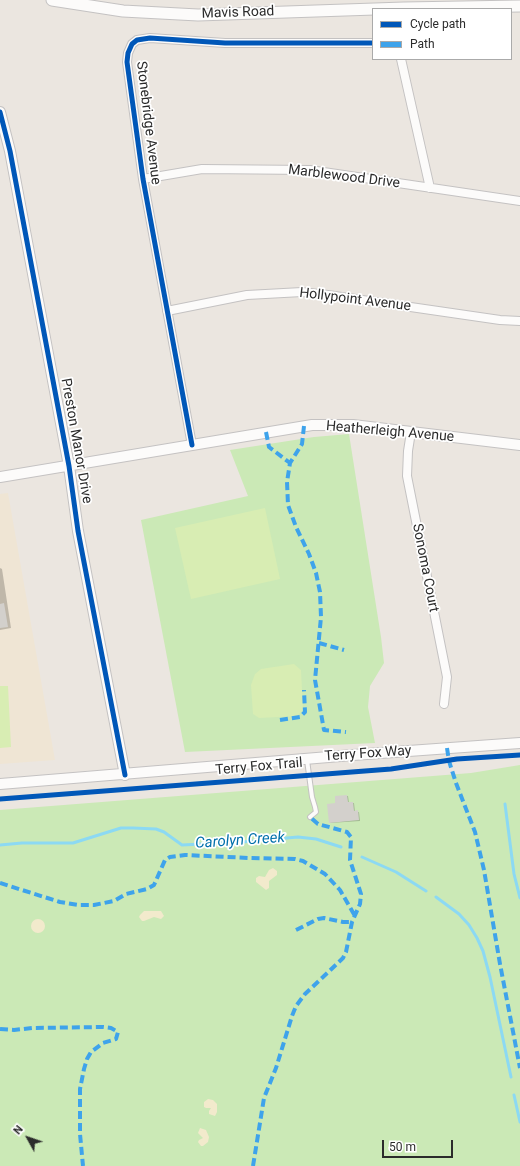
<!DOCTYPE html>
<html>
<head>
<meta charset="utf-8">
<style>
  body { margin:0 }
  #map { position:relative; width:520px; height:1166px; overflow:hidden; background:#ebe6e0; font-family:Roboto,sans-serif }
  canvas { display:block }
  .legend { position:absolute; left:372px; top:8px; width:140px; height:52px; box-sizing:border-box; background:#fff; border:1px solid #aaa; margin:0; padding:5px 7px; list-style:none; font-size:12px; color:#2b2b2b }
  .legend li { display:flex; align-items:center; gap:8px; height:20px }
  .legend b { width:20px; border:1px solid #aaa }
  .north { position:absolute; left:8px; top:1118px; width:40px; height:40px; -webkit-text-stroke:3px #fff; paint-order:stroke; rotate:310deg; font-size:11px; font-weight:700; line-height:16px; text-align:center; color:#2b2b2b }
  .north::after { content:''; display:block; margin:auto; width:14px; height:18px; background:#2b2b2b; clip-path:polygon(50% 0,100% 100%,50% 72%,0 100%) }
  .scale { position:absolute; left:382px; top:1140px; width:71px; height:18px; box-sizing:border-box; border:2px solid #2b2b2b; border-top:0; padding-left:5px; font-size:12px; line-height:14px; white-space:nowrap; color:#2b2b2b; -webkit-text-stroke:3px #fff; paint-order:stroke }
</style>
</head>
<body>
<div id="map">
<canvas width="520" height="1166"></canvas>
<ul class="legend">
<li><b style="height:5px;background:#0057b8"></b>Cycle path</li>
<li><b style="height:5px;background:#3ea3eb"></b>Path</li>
</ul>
<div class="north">N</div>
<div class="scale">50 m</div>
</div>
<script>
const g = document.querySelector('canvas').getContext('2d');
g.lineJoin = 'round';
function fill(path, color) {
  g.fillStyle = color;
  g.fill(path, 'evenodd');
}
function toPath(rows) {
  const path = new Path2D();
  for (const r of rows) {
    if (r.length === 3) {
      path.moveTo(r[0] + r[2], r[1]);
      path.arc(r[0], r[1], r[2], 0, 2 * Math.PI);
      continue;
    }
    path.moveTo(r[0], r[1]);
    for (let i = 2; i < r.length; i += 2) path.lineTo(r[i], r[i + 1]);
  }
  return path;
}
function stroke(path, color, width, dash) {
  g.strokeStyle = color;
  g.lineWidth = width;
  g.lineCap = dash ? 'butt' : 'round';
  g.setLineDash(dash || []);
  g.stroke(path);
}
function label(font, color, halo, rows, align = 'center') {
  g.font = font + ' Roboto,sans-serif';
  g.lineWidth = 3.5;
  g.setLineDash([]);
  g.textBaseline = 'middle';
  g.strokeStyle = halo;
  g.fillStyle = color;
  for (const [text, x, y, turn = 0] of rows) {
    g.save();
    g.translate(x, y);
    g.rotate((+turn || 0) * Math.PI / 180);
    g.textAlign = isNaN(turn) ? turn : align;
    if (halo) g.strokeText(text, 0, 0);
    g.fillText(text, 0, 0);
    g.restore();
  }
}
fill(toPath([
  [8,493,55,760,0,764,0,494]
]), '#efe5d4');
fill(toPath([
  [349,434,381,637,384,663,370,686,368,707,375,743,185,752,141,520,248,496,230,450,314,437],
  [520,765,520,1166,0,1166,0,810,471,773]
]), '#cbe9b6');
fill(toPath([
  [273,868,277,871,277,875,269,881,269,888,266,890,256,882,256,878,259,876,265,877,269,870],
  [144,911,161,911,164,916,161,919,154,917,144,921,142,921,139,917,140,915],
  [38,926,7],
  [208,1099,213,1100,217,1104,217,1112,215,1116,209,1114,209,1111,211,1108,206,1108,204,1107,204,1102],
  [200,1128,206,1130,209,1137,208,1142,203,1146,201,1146,198,1142,199,1140,203,1138,198,1133]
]), '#f2eacc');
fill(toPath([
  [265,508,280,579,191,599,175,528],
  [294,664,301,670,303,710,297,716,259,718,253,714,251,685,255,674,261,669],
  [0,686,8,686,11,747,0,748]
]), '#d8edb3');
fill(toPath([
  [0,568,2,569,11,628,0,630],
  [347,796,348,796,349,803,354,803,355,812,359,812,360,821,330,823,336,804]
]), '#0003');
stroke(toPath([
  [505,804,514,874,520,898],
  [0,845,22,843,73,843,121,828,133,828,156,829,164,832,182,845,242,842,298,837,316,839,341,847],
  [362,857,396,872,426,891],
  [436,897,459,914,469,925,477,938,483,951,490,977,511,1077],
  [514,1095,520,1122]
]), '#8cd9f3', 3);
fill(toPath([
  [4,603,8,627,0,628,0,604],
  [347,795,348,802,353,802,354,811,358,810,359,820,329,823,327,804,335,803,335,796]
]), '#d3d0cc');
const service = toPath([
  [307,760,312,797,315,807,316,812,310,817]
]);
const minor = toPath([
  [401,59,430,188],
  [143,179,202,169,310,170,520,201],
  [167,311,247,295,302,292,328,295,500,320,520,321],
  [411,432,408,451,407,476,447,677,444,704],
  [192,445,143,179,127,62,128,53,132,44,137,40,150,38,225,43,373,43]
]);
const tertiary = toPath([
  [0,112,10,151,69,466,78,531,125,775],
  [0,477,312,425,353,425,520,445],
  [0,784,353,755,520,743]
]);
const secondary = toPath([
  [52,0,123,11,198,15,404,8,520,6]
]);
stroke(service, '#c4c2c2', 6);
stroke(minor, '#c4c2c2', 10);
stroke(tertiary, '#c4c2c2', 12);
stroke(secondary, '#c4c2c2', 13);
stroke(service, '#fcfbfa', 4);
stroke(minor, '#fcfbfa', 8);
stroke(tertiary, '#fcfbfa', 10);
stroke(secondary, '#fcfbfa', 11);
stroke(toPath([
  [304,426,302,444,290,463,287,482,288,505,296,527,309,554,316,573,320,592,321,617,315,680,324,730,346,732],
  [266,432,269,447,290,463],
  [319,643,344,650],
  [280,720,300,717,305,712,304,690],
  [447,748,449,761,456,783,475,832,484,870,500,964,520,1068],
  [0,883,60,902,79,905,94,905,114,901,126,894,147,889,154,885,165,860,170,857,185,855,249,858,295,859,303,861,325,874,340,890,355,916],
  [296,930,318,919,324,918,343,922,352,922],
  [0,1029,14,1030,32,1028,103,1027,111,1028,118,1032,116,1039,103,1043,91,1052,87,1059,84,1069,80,1089,80,1134,83,1166],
  [253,1166,264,1098,276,1068,292,1016,296,1006,305,994,343,958,346,952,352,922,360,904,361,894,350,860,351,837,347,832,318,824,310,817]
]), '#3ea3eb', 4, [8, 4]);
stroke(toPath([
  [0,112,10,151,69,466,78,531,125,775],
  [192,445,143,179,127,62,128,53,132,44,137,40,150,38,225,43,373,43],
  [0,799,391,769,457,759,520,755]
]), '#0057b8', 5);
label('14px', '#2b2b2b', '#fff', [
  ["Mavis Road",238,13,-2],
  ["Stonebridge Avenue",148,123,83],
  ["Marblewood Drive",344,177,7],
  ["Hollypoint Avenue",355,300,7],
  ["Heatherleigh Avenue",390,432,5],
  ["Preston Manor Drive",76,441,80],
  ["Sonoma Court",425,568,79],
  ["Terry Fox Way",368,754,-4],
  ["Terry Fox Trail",259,767,-5]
]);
label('italic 15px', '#0070ab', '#fff', [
  ["Carolyn Creek",240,841,-4]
]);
</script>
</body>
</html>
